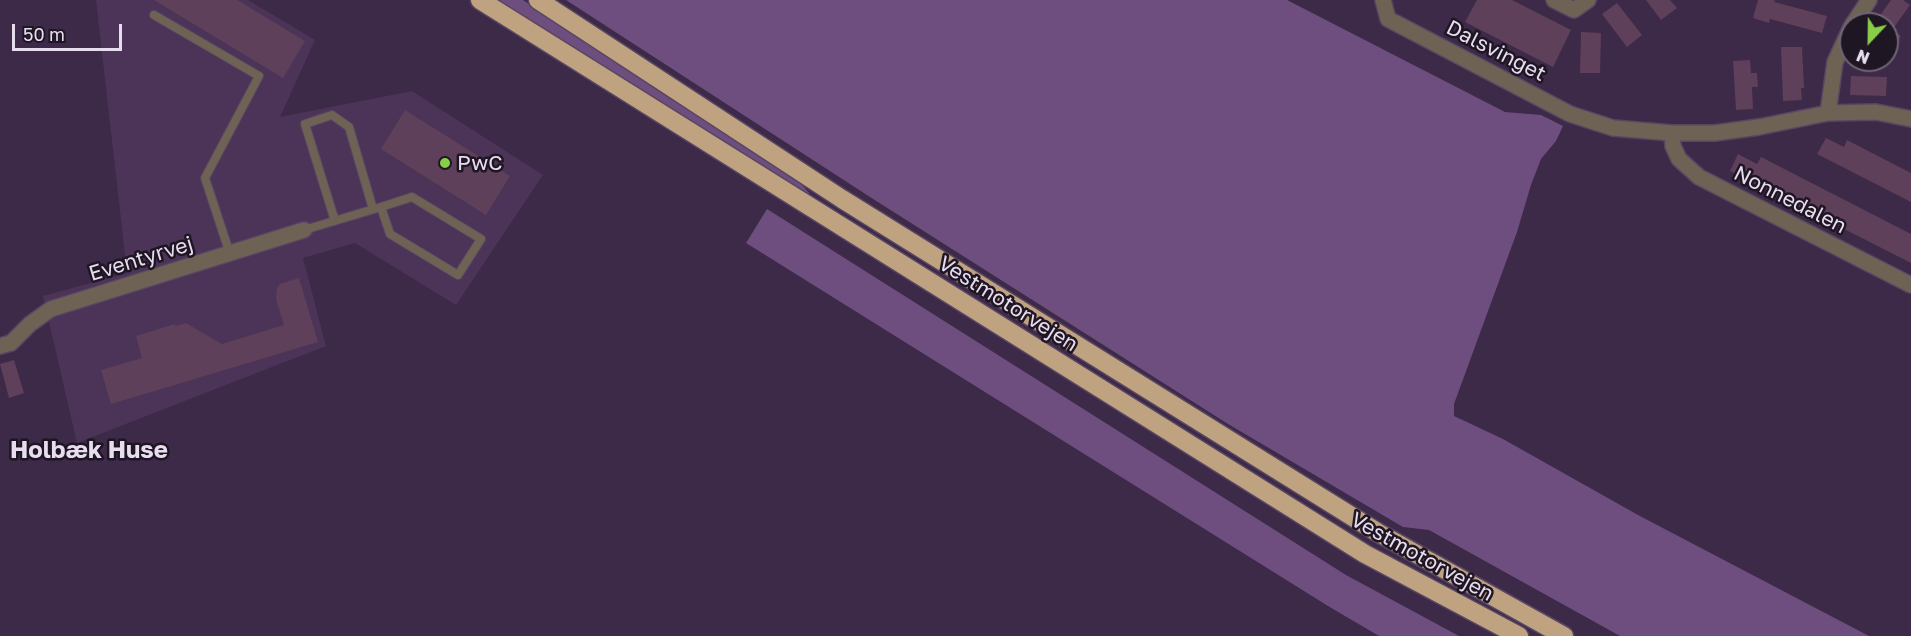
<!DOCTYPE html>
<html>
<head>
<meta charset="utf-8">
<style>
  body { margin:0 }
  #map { position:relative; width:1911px; height:636px; overflow:hidden; background:#3d2948; font-family:"Golos Text",sans-serif }
  canvas { display:block }
  .north { position:absolute; left:1839px; top:12px; width:60px; height:60px; box-sizing:border-box; background:#1f1624; border:2px solid #6f6575; border-radius:50%; rotate:202deg; font-size:16px; font-weight:700; line-height:24px; text-align:center; color:#e8dcef }
  .north::after { content:''; display:block; margin:auto; width:21px; height:27px; background:#89ce48; clip-path:polygon(50% 0,100% 100%,50% 72%,0 100%) }
  .scale { position:absolute; left:12px; top:24px; width:110px; height:27px; box-sizing:border-box; border:3px solid #e8dcef; border-top:0; padding-left:8px; font-size:18px; line-height:21px; white-space:nowrap; color:#e8dcef; -webkit-text-stroke:4px #1f1624; paint-order:stroke }
</style>
</head>
<body>
<div id="map">
<canvas width="1911" height="636"></canvas>
<div class="north">N</div>
<div class="scale">50 m</div>
</div>
<script>
const g = document.querySelector('canvas').getContext('2d');
g.lineJoin = 'round';
function fill(path, color) {
  g.fillStyle = color;
  g.fill(path, 'evenodd');
}
function toPath(rows) {
  const path = new Path2D();
  for (const r of rows) {
    path.moveTo(r[0], r[1]);
    for (let i = 2; i < r.length; i += 2) path.lineTo(r[i], r[i + 1]);
  }
  return path;
}
function stroke(path, color, width, dash) {
  g.strokeStyle = color;
  g.lineWidth = width;
  g.lineCap = dash ? 'butt' : 'round';
  g.setLineDash(dash || []);
  g.stroke(path);
}
function label(font, color, halo, rows, align = 'center') {
  g.font = font + ' "Golos Text",sans-serif';
  g.lineWidth = 5;
  g.setLineDash([]);
  g.textBaseline = 'middle';
  g.strokeStyle = halo;
  g.fillStyle = color;
  for (const [text, x, y, turn = 0] of rows) {
    g.save();
    g.translate(x, y);
    g.rotate((+turn || 0) * Math.PI / 180);
    g.textAlign = isNaN(turn) ? turn : align;
    if (halo) g.strokeText(text, 0, 0);
    g.fillText(text, 0, 0);
    g.restore();
  }
}
fill(toPath([
  [96,0,248,0,315,40,280,117,412,91,543,175,456,305,355,243,303,258,326,346,77,443,43,296,127,273]
]), '#4b3457');
fill(toPath([
  [496,0,523,0,784,170,797,179,810,194,797,189],
  [566,0,1287,0,1505,112,1541,115,1563,126,1556,141,1541,159,1531,185,1517,232,1454,404,1454,416,1503,439,1638,515,1869,636,1620,636,1429,530,1403,527,1228,424,870,197],
  [767,209,1346,575,1459,636,1379,636,1328,606,746,243]
]), '#6d4e7f');
fill(toPath([
  [154,0,237,0,305,41,283,78],
  [1477,0,1512,0,1571,30,1553,67,1465,22],
  [1646,0,1670,0,1677,8,1661,20],
  [1758,0,1775,0,1774,2,1827,16,1822,33,1770,19,1769,23,1753,18],
  [1891,0,1903,0,1910,5,1892,30,1901,36,1894,47,1887,42,1887,24,1874,24],
  [1617,3,1642,35,1627,47,1602,14],
  [1581,32,1601,33,1600,73,1580,73],
  [1781,47,1802,47,1804,88,1801,88,1802,100,1783,101],
  [1750,60,1751,73,1757,73,1758,87,1752,87,1753,109,1736,110,1733,61],
  [1851,76,1887,77,1886,96,1850,95],
  [405,110,510,176,486,215,381,149],
  [1826,138,1844,147,1847,140,1911,173,1911,202,1817,154],
  [1738,154,1757,164,1761,157,1911,234,1911,263,1730,171],
  [299,278,318,342,111,404,101,370,142,358,136,336,175,324,175,326,186,323,222,344,284,325,276,299,277,288,280,284],
  [14,360,24,393,9,398,0,364]
]), '#5f405a');
const lane = toPath([
  [154,15,259,76,205,178,230,254],
  [335,221,305,124,332,115,349,127,373,209],
  [304,230,381,207,412,197,481,239,458,275,390,234,381,207]
]);
const street = toPath([
  [1383,0,1388,19,1570,114,1613,128,1672,133,1715,133,1759,127,1828,113,1876,112,1911,119],
  [1554,0,1574,10,1588,0],
  [1853,24,1869,0],
  [1828,113,1835,62,1851,27],
  [1672,133,1673,146,1679,159,1699,177,1911,285],
  [0,346,11,343,30,324,51,309,304,230]
]);
const highway = toPath([
  [480,0,1365,554,1519,636],
  [538,0,842,199,1377,532,1564,636]
]);
stroke(lane, '#584663', 10);
stroke(street, '#584663', 18);
stroke(highway, '#584663', 21);
stroke(lane, '#6e6254', 8);
stroke(street, '#6e6254', 15);
stroke(highway, '#bfa27f', 18);
for (const [x, y, r, color] of [
  [445,163,6,"#89ce48"]
]) {
  const dot = new Path2D();
  dot.arc(x, y, r, 0, 2 * Math.PI);
  g.fillStyle = color;
  g.fill(dot);
  stroke(dot, '#1f1624', 2);
}
label('21px', '#e8dcef', '#1f1624', [
  ["Dalsvinget",1496,51,27],
  ["Nonnedalen",1790,200,27],
  ["Eventyrvej",141,259,-17],
  ["Vestmotorvejen",1008,304,32],
  ["Vestmotorvejen",1422,557,29]
]);
label('21px', '#e8dcef', '#1f1624', [
  ["PwC",457,163]
], 'left');
label('bold 24px', '#e8dcef', '#1f1624', [
  ["Holbæk Huse",89,450]
]);
</script>
</body>
</html>
